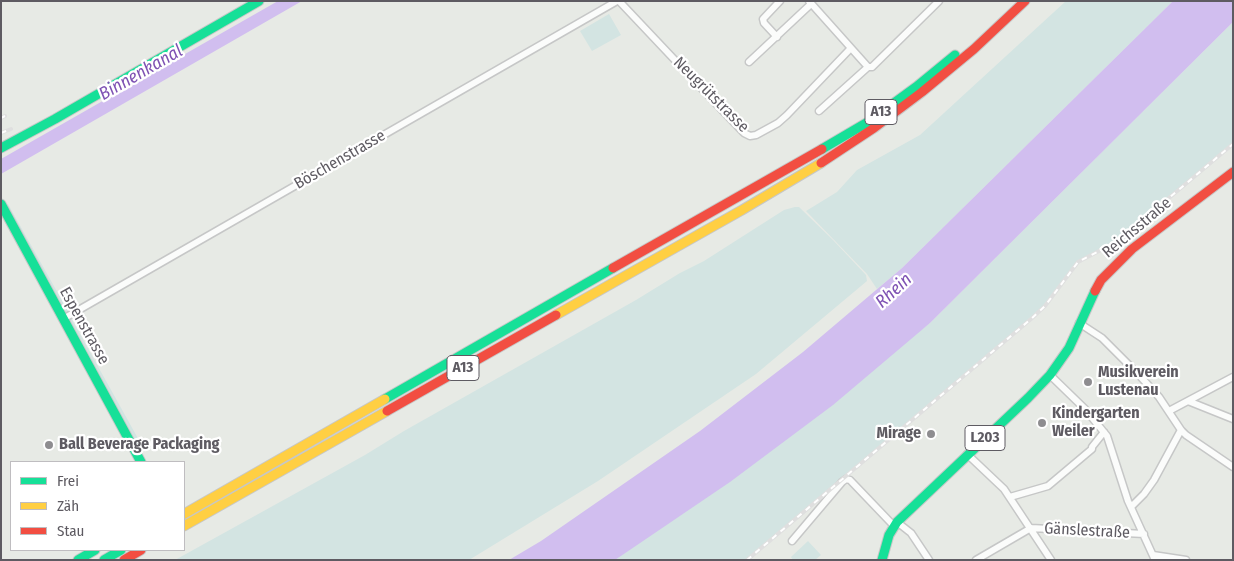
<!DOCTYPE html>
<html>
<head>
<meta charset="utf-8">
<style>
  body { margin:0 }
  #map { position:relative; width:1234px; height:561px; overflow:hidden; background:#e7eae5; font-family:"Fira Sans Condensed",sans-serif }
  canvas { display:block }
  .frame { position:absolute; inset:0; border:2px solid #5e5b62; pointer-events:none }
  .legend { position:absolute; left:10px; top:461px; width:175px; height:90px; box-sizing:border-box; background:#fff; border:1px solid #bfbdc0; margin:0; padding:6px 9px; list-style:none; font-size:15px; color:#5e5b62 }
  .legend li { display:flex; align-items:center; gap:10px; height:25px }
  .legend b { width:25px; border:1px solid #bfbdc0 }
</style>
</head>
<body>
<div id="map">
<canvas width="1234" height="561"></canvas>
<div class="frame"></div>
<ul class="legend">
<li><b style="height:6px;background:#16e098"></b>Frei</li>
<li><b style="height:6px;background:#ffcf43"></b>Zäh</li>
<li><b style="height:6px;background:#f24e42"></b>Stau</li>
</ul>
</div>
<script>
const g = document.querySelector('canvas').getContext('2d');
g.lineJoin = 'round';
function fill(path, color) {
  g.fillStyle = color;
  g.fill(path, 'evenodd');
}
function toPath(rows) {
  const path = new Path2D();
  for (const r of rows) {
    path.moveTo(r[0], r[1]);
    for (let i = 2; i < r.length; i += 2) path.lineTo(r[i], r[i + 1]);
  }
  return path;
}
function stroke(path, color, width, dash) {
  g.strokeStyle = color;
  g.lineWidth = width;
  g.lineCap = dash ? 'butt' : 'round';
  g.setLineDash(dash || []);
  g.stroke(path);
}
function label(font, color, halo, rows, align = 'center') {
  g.font = font + ' "Fira Sans Condensed",sans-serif';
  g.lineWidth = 4.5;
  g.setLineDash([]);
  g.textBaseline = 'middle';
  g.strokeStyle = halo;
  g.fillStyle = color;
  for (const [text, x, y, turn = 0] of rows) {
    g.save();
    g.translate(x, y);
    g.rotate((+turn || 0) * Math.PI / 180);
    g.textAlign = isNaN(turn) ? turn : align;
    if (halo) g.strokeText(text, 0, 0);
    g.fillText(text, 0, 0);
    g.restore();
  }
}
fill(toPath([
  [1066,1,1173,1,902,268,877,289,867,274,806,211,837,192,857,170,920,135],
  [609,14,621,35,592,51,580,31],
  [1233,22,1233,144,1118,241,1078,262,1045,306,1031,319,745,560,615,560,930,323],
  [8,204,69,313,66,314,28,245,7,206],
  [795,207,799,207,833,240,866,275,867,281,756,374,598,481,469,560,175,560,365,455,404,431,636,300,680,273,704,261,784,210],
  [71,318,140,442,137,444,69,319],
  [808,541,821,555,815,560,793,560,791,557]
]), '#d3e4e2');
fill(toPath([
  [278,1,302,1,1,174,1,159],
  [1173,1,1233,1,1233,22,930,323,833,405,730,482,615,560,509,560,541,541,700,431,803,352,902,268]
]), '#d1beef');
const street = toPath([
  [619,1,722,110,744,133,750,136,756,135,778,123,787,115,851,48],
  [809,1,868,67],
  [777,37,764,23,763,19,780,1],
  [749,62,811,4],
  [819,111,868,67,872,67,939,1],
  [63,319,617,1],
  [1079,323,1102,338,1139,375,1159,397,1181,430,1186,435,1233,467],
  [1050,375,1085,409,1107,436,1128,501,1155,560],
  [1188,401,1233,419],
  [1169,411,1233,377],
  [967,454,1004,489,1051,560],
  [1010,497,1048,486,1092,449,1092,447,1104,432],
  [1131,507,1144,494,1154,480,1181,430],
  [897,522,911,533,929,560],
  [1031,528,1144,534],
  [792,541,842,482,846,479,850,480,894,526],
  [1153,555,1186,560],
  [976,560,1031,528]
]);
const fast = toPath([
  [1,148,55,119,259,1],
  [822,149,868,122,916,87,955,55],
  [1,204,141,462],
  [385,399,613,268],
  [78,560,95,550],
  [104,560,121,550],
  [882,560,889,535,897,522,1028,398,1050,375,1069,348,1095,291]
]);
const slow = toPath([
  [556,315,742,210,821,163],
  [184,514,385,399],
  [184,526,387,411]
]);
const jam = toPath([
  [821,163,874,128,922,92,974,49,1025,1],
  [613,268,822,149],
  [1095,291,1101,280,1132,249,1233,172],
  [387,411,556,315],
  [124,560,141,550]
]);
stroke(street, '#c6c7c7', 9);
stroke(fast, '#c6c7c7', 11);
stroke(slow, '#c6c7c7', 11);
stroke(jam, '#c6c7c7', 11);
stroke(street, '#fbfcfb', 6);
stroke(fast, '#16e098', 9);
stroke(slow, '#ffcf43', 9);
stroke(jam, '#f24e42', 9);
const rail = toPath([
  [1,118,5,116],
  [1,133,11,129],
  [747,560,1031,319,1045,306,1078,262,1118,241,1233,144]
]);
stroke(rail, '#dfdfdf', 4);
stroke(rail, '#fff', 2, [5.5]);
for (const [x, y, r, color] of [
  [1088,382,5,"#8e8d90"],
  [1042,423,5,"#8e8d90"],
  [931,434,5,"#8e8d90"],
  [49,445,5,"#8e8d90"]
]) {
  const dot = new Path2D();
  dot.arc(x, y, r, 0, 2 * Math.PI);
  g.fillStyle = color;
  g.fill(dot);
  stroke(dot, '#fff', 2);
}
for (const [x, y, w] of [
  [881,112,32],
  [463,368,32],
  [985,438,40]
]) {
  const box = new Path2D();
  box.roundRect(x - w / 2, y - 12.5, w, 25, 4);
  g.fillStyle = '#fff';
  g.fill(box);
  stroke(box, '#5e5b62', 1);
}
label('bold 15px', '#5e5b62', null, [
  ["A13",881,112],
  ["A13",463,368],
  ["L203",985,438]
]);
label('16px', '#5e5b62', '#fff', [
  ["Neugrütstrasse",711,95,45],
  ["Böschenstrasse",340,160,-30],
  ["Reichsstraße",1137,228,-40],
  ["Espenstrasse",84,326,61],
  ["Gänslestraße",1087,531,3]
]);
label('bold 16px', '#5e5b62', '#fff', [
  ["Musikverein",1098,373],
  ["Lustenau",1098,391],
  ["Kindergarten",1052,414],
  ["Weiler",1052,432],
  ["Mirage",921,434,"right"],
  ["Ball Beverage Packaging",59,445]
], 'left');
label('italic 18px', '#7e52b3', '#fff', [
  ["Binnenkanal",141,73,-30],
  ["Rhein",894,291,-42]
]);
</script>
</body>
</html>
